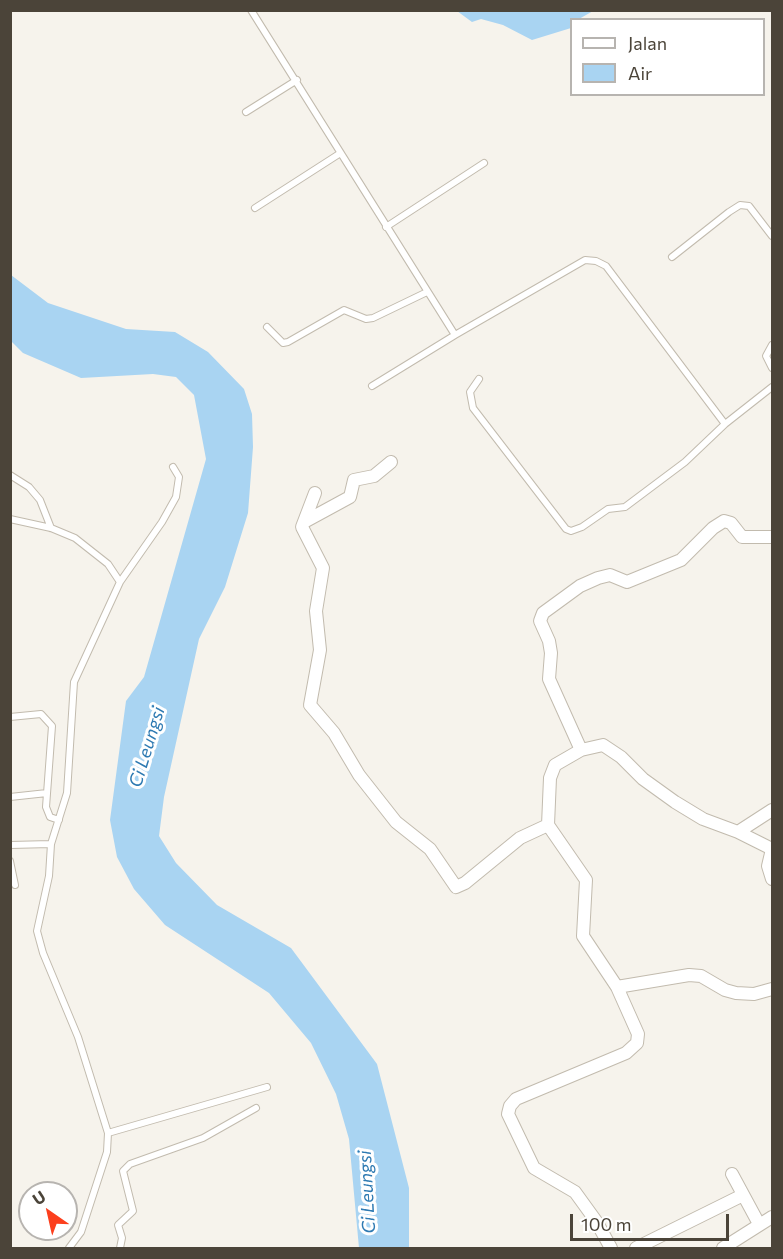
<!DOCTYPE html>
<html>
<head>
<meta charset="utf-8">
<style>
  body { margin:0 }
  #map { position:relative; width:783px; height:1259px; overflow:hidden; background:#f6f3ec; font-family:Commissioner,sans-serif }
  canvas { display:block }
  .frame { position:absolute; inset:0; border:12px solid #4b4439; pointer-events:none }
  .legend { position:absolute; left:570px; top:18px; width:195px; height:78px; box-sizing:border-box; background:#fff; border:2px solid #b7b4b0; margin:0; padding:8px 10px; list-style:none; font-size:18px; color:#4b4439 }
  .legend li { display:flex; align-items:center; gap:12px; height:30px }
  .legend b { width:30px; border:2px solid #b7b4b0 }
  .north { position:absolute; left:18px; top:1181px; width:60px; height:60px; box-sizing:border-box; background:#fff; border:2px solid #b7b4b0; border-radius:50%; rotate:326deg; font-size:16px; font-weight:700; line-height:24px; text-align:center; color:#4b4439 }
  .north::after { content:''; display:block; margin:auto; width:21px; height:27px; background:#fc3f1d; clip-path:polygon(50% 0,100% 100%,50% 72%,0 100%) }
  .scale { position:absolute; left:570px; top:1214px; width:159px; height:27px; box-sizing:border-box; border:3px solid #4b4439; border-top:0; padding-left:8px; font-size:18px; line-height:21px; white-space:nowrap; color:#4b4439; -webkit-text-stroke:4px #fff; paint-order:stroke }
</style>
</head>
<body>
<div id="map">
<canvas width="783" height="1259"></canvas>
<div class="frame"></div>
<ul class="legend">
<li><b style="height:8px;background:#fff"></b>Jalan</li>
<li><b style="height:16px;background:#a9d4f2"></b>Air</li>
</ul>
<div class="north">U</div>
<div class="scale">100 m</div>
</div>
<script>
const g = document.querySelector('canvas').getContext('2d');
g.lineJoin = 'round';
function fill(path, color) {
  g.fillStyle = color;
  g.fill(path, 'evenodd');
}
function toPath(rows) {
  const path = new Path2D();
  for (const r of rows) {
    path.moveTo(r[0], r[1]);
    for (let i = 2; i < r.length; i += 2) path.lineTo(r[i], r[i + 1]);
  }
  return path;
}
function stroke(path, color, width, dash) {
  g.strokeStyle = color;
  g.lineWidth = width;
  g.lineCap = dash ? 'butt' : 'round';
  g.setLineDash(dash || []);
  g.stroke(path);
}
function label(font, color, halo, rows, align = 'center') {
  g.font = font + ' Commissioner,sans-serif';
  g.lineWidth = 6;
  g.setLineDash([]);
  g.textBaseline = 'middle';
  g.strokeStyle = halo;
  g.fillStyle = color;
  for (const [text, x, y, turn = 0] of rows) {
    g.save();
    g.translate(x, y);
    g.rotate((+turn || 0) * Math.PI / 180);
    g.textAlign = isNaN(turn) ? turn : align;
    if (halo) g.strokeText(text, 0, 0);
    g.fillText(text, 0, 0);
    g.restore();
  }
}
fill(toPath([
  [457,11,593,11,579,19,572,20,571,28,532,40,503,25,481,19,472,22],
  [11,275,48,303,126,329,175,332,208,352,244,389,252,414,253,447,248,513,225,587,199,639,164,797,159,836,176,863,217,905,291,948,377,1064,409,1188,409,1248,359,1248,349,1139,336,1094,311,1043,269,993,165,925,134,889,117,857,110,820,126,701,144,677,206,459,194,395,176,377,153,374,81,378,23,353,11,341]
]), '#a9d4f2');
const service = toPath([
  [251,10,455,335,585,260,596,261,606,266,725,424,772,387],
  [246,112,297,80],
  [255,208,339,154],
  [386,227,484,163],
  [672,257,729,212,740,205,749,206,772,236],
  [267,327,283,343,288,342,344,310,366,319,373,318,427,292],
  [772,345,766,356,772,368],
  [479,379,470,392,473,408,566,529,571,531,582,527,608,509,625,507,685,462,725,424],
  [372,386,455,335],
  [10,475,29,487,40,500,51,528],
  [10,519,51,528,75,538,108,564,120,582,74,682,67,793,51,844,49,876,37,931,43,953,78,1037,108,1133,107,1152,81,1232,69,1248],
  [120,582,162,522,176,497,179,477,173,467],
  [10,717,41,714,52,726,46,807,50,817,59,820],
  [10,797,47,793],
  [10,845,51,844],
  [10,861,15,885],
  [108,1133,267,1087],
  [120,1248,122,1238,118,1225,133,1211,123,1171,130,1164,203,1138,256,1108]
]);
const minor = toPath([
  [315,493,302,527,323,568,316,611,320,650,310,705,334,733,359,775,396,822,430,849,456,887,465,883,520,838,548,825,586,880,583,936,617,987,638,1034,637,1043,626,1053,516,1099,510,1106,508,1114,534,1168,575,1192,596,1221,611,1248],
  [304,522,350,497,354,480,374,476,391,462],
  [581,750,549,679,551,653,549,641,540,621,543,613,580,586,598,578,610,575,627,582,681,560,713,528,724,521,731,523,742,537,772,537],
  [548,825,550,778,555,765,581,750,603,745,621,757,643,779,675,802,703,819,738,832,772,849],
  [738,832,772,810],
  [772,849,768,866,772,879],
  [617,987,689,975,701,976,725,990,736,993,754,994,772,989],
  [732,1174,759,1224],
  [636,1248,743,1195],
  [723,1248,772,1217]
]);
stroke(service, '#c2bbae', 8);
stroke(minor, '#c2bbae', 14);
stroke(service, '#fff', 6);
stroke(minor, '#fff', 12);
label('italic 18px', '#2e7ab2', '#fff', [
  ["Ci Leungsi",147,747,-73],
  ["Ci Leungsi",367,1192,-93]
]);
</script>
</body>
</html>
